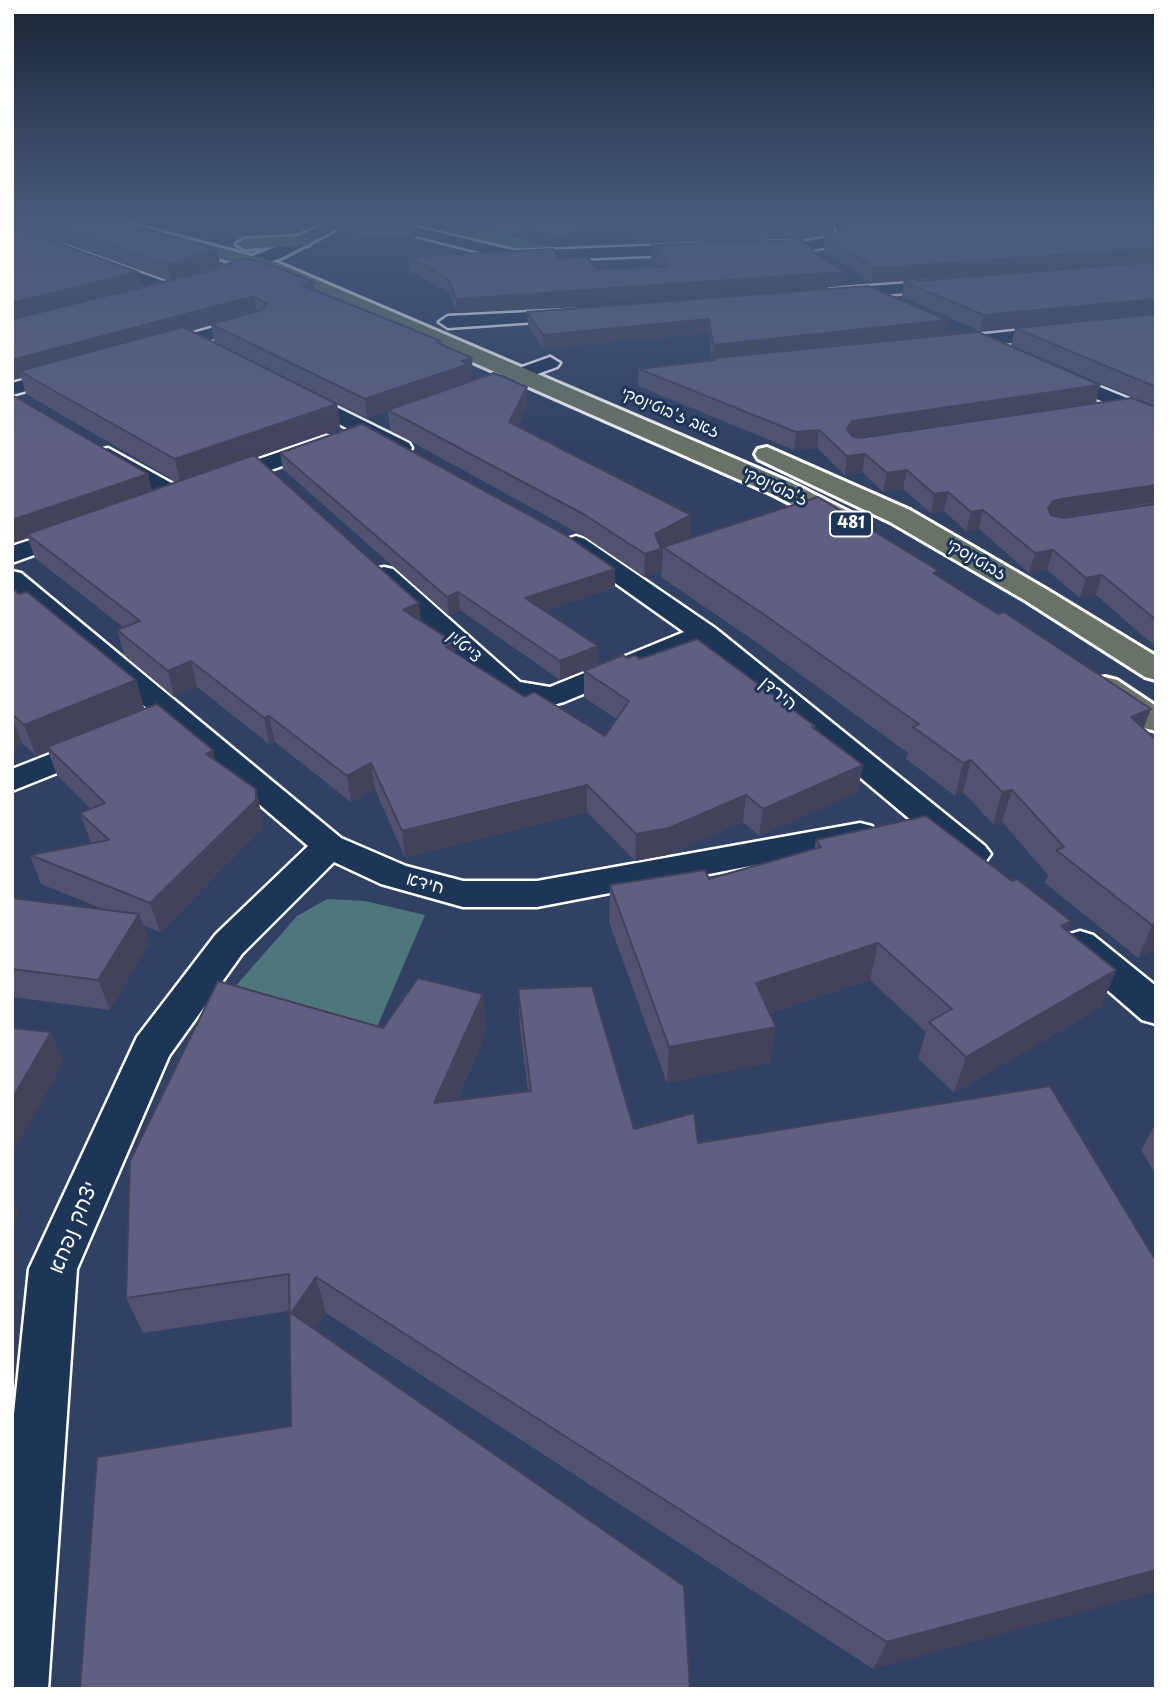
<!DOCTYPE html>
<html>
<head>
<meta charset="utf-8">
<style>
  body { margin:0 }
  #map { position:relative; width:1168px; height:1701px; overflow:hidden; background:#304163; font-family:"Playpen Sans",sans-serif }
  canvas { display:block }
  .frame { position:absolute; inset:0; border:14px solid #fff; pointer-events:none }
</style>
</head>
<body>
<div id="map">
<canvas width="1168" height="1701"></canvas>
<div class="frame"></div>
</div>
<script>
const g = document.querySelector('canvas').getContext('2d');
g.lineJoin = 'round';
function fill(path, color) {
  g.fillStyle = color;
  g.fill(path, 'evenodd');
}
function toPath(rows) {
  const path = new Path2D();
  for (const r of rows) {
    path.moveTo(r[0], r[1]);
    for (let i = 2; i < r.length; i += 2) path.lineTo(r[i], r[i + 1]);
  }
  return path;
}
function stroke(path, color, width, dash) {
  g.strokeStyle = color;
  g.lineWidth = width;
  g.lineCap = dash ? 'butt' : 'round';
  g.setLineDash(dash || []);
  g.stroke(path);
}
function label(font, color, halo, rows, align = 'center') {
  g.font = font + ' "Playpen Sans","Playpen Sans Hebrew",sans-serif';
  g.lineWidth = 6;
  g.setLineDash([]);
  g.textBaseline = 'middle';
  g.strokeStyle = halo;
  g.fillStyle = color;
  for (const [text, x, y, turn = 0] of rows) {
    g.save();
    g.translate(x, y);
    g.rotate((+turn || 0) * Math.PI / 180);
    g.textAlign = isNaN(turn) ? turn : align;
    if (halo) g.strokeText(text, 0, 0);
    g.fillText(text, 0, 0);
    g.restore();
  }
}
fill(toPath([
  [485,218,596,218,563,236,529,229,508,235,563,251,522,251,449,233],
  [327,899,365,901,425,915,369,1046,219,1005,297,916]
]), '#4d777c');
const minor = toPath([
  [363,218,378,218,516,251,699,244,707,249,699,254,516,261,364,223,363,218],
  [824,218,840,218,849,225,853,234,846,243,807,251,762,252,754,247,762,242,807,241,835,236,837,230,824,218],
  [12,234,71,248,177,286,180,290,177,294,165,294,60,255,12,244,12,234],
  [950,280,956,281,959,285,956,289,831,299,822,294,831,289,950,280],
  [573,310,579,311,582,315,579,319,448,328,439,322,448,316,573,310],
  [258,315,267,321,264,325,157,355,147,349,150,345,258,315],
  [1156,316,1156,327,948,350,938,344,948,338,1156,316],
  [550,357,560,363,557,367,484,393,477,391,474,387,477,383,550,357],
  [69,367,76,369,79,373,76,377,12,395,12,383,69,367],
  [1056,369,1156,410,1156,424,1049,379,1046,375,1049,371,1056,369],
  [296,387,409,443,412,448,409,453,401,455,393,453,289,397,286,393,289,389,296,387],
  [326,436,334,438,337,443,334,448,228,485,212,485,208,480,212,475,326,436],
  [108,448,184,490,188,495,184,500,176,502,168,500,100,460,97,455,100,450,108,448],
  [75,525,84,527,87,532,84,537,12,563,12,546,75,525],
  [576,536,585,539,715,628,985,846,991,854,985,862,973,866,961,862,702,645,564,702,553,705,511,699,500,696,371,575,375,569,384,567,393,569,520,682,550,687,684,632,567,549,563,544,567,539,576,536],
  [12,571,21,573,341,838,406,866,463,881,537,881,860,823,872,826,877,834,872,842,860,845,537,907,463,907,381,884,334,862,242,954,169,1056,77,1269,48,1689,12,1689,12,1433,29,1269,137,1037,216,934,308,846,12,593,12,571],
  [96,736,107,739,112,746,107,753,12,791,12,769,96,736],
  [1080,931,1093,935,1156,986,1156,1024,1142,1020,1067,955,1061,945,1067,935,1080,931]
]);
const tertiary = toPath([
  [337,218,358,218,283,257,221,281,207,281,205,277,207,273,271,249,337,218]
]);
const primary = toPath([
  [81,218,107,218,278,263,792,483,865,520,869,526,865,532,855,534,845,532,774,495,266,271,83,222,81,218],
  [303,236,312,241,309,245,245,249,236,244,245,239,303,236],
  [767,447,910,510,1046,589,1156,656,1156,680,1145,677,1026,601,890,522,758,459,755,454,758,449,767,447],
  [1105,677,1117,680,1156,706,1156,731,1144,728,1093,694,1089,687,1093,680,1105,677]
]);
stroke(minor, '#fff', 5);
stroke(tertiary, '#fff', 6);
stroke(primary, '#fff', 6);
fill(minor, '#1d3557');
fill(tertiary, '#1d3557');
fill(primary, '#687266');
fill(toPath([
  [12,218,220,265,178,279,314,282,315,290,441,344,473,376,470,377,470,381,527,387,527,407,518,427,690,538,686,540,938,575,1144,729,1156,740,1156,952,1153,950,1138,958,1045,883,1048,875,1002,822,993,824,963,792,955,796,906,759,908,753,756,642,661,577,663,552,661,553,660,571,644,577,585,537,390,430,388,411,367,418,214,342,211,325,191,331,337,404,340,428,256,457,421,622,456,653,525,697,605,736,616,719,584,697,584,671,627,658,640,659,815,726,814,728,863,765,857,792,759,836,743,822,667,855,635,861,587,812,405,858,375,789,351,802,275,742,269,744,197,687,174,697,125,656,117,630,124,628,35,558,28,538,15,542,12,540,12,395,152,491,177,482,26,394,21,378,12,380,12,232,138,272,142,287,170,281,72,245,12,232],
  [210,218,332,218,307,229,232,223],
  [388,218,520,218,466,236],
  [618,218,835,218,833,232,825,236,639,244],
  [845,218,1156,218,1156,407,1011,345,1015,328,1153,315,980,331,902,297,904,282,1115,265,872,283,824,250,826,236,850,230,853,226],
  [335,219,414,226,415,238,337,232],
  [652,245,820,257,844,272,842,286,457,313,449,293,410,271,409,257,559,259,597,270,658,267,651,258],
  [527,312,945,334,864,343,1100,385,1096,402,858,437,860,438,1156,407,1156,503,1060,518,1063,518,1156,504,1156,647,1096,595,1080,598,1047,570,1029,573,979,529,966,531,944,511,931,513,903,489,883,492,862,472,845,475,817,448,794,450,638,386,639,369,712,360,709,333,543,349,528,326],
  [280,453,615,569,615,587,543,611,598,665,560,680,460,610,449,616,283,469],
  [12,588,136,680,144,709,215,760,262,817,262,829,160,932,143,925,149,943,110,1010,12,997,12,898,103,909,41,884,30,855,91,843,80,813,91,809,57,775,48,751,36,756,22,743,12,748],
  [816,840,1012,881,1071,921,1067,931,1116,970,1101,1007,954,1093,918,1058,926,1032,870,980,770,1013,770,1063,667,1083,609,922,610,885,709,879,814,849],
  [518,989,634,1129,698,1143,1156,1261,873,1669,326,1313,315,1329,291,1426,289,1311,143,1333,126,1298,383,1028,483,994,486,1032,457,1100,528,1091,520,1027],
  [1156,1123,1156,1175,1141,1150]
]), '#525270');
fill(toPath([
  [305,218,332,218,307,229],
  [475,218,520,218,466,236,465,221],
  [835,218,833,232,825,236,827,221],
  [1156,248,1156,262,872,283,874,268],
  [217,249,220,265,171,281,167,265],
  [138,272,142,288,12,321,12,303],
  [844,272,842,286,457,313,456,299],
  [314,282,316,298,302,285],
  [254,296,257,312,27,376,19,371,21,378,12,380,12,360],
  [1156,299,1156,314,980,331,984,315],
  [709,319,709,333,543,349,543,335],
  [948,320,945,334,712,360,713,345],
  [472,358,473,376,470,377,470,382,367,418,365,399],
  [1100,385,1096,402,849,438,847,429,852,421],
  [527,387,527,407,510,443,509,422],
  [337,404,340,428,180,484,175,459],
  [819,430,817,448,794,450,796,432],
  [865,454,862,472,845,475,847,456],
  [907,470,903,489,883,492,887,473],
  [148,474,153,494,27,534,28,538,15,542,12,533,12,520],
  [1156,485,1156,502,1057,518,1043,527,1048,508,1053,501],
  [948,492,944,511,931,513,934,494],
  [983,510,979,529,966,531,971,512],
  [691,515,690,538,667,550,663,547,663,552,661,553,660,571,644,577,645,554,655,534],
  [1053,550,1047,570,1029,573,1035,553],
  [615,569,615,587,525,617,525,598],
  [1102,575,1096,595,1080,598,1086,578],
  [458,592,460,610,449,616,447,597],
  [419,603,422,628,403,610],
  [455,643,457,668,446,647],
  [598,646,598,665,560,680,560,661],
  [191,661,197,687,174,697,168,671],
  [136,680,145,711,47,747,48,751,36,756,24,725],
  [1151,709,1139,740,1131,717],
  [269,716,275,742,269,744,264,718],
  [12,717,22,743,12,748],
  [213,750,220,779,206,754],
  [971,760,963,792,955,796,963,763],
  [371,763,375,789,351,802,347,776],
  [863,765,857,792,759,836,763,809],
  [587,785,587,812,405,858,402,831],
  [256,789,262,817,262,829,160,932,150,903],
  [1012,790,1002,822,993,824,1002,792],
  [746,795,743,822,667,855,635,861,636,834],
  [139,914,149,943,110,1010,98,980],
  [1071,921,1057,958,1061,926],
  [1156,923,1156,944,1153,950,1138,958,1152,925],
  [878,943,870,980,751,1019,756,983],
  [1116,970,1101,1007,954,1093,966,1057],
  [483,994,486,1032,439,1140,434,1103],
  [776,1027,770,1063,667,1083,669,1047],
  [51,1032,64,1061,12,1155,12,1099],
  [12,1198,19,1210,12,1237],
  [316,1277,326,1313,303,1348,291,1313],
  [1156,1570,1156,1592,873,1669,887,1642]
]), '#42425b');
const building = toPath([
  [14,218,107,218,217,249,167,265,68,230,14,218],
  [338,218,381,218,414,226,335,219,338,218],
  [450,218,475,218,465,221,450,218],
  [631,218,834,218,827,221,640,228,631,218],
  [857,218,1156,218,1156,248,874,268,826,236,850,230,857,219,857,218],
  [12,232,55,242,138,272,12,303,12,232],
  [802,240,820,257,844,272,456,299,448,279,409,257,553,249,559,259,588,257,597,270,669,266,652,245,802,240],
  [244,258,264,262,314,282,302,285,441,341,436,342,472,358,462,361,469,364,365,399,211,324,262,310,267,304,254,296,12,360,12,319,204,272,244,258],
  [1156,262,1156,299,984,315,904,282,1156,262],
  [868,286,948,320,713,345,709,319,543,335,527,312,868,286],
  [1156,314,1156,387,1015,328,1156,314],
  [183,327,337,404,175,459,19,371,183,327],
  [978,332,1100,385,852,421,847,429,852,436,860,438,1131,398,1156,407,1156,485,1062,499,1053,501,1048,508,1051,515,1063,518,1156,504,1156,620,1102,575,1086,578,1053,550,1035,553,983,510,971,512,948,492,934,494,907,470,887,473,865,454,847,456,819,430,796,432,639,369,715,360,714,358,978,332],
  [494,373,527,387,509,422,691,515,655,534,661,549,645,554,585,515,388,410,494,373],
  [12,395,148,474,12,520,12,395],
  [362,424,564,534,615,569,525,598,598,646,560,661,458,592,447,597,280,453,362,424],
  [254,455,419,603,403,610,455,643,446,647,525,697,534,692,605,736,629,701,584,671,623,655,627,658,635,655,640,659,697,639,815,726,812,727,863,765,763,809,746,795,669,828,636,834,587,785,402,831,371,763,347,776,269,716,264,718,191,661,168,671,117,630,140,621,27,534,254,455],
  [818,497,939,571,933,573,998,614,1004,612,1151,709,1131,717,1156,740,1156,923,1152,925,1056,850,1064,847,1012,790,1002,792,971,760,963,763,913,727,919,724,759,611,663,547,818,497],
  [12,588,19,594,27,592,136,680,24,725,12,714,12,588],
  [157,704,213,750,206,754,256,789,256,800,150,903,30,855,109,840,80,813,105,803,47,747,157,704],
  [926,816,1012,881,1017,879,1071,921,1061,926,1116,970,966,1057,929,1022,952,1009,878,943,756,983,776,1027,669,1047,610,885,705,870,709,879,821,847,816,840,926,816],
  [12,898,139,914,98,980,12,969,12,898],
  [418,978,483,994,434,1103,531,1091,518,989,592,986,634,1129,694,1113,698,1143,1050,1086,1156,1261,1156,1570,887,1642,316,1277,291,1313,684,1586,690,1689,80,1689,97,1457,291,1426,289,1274,126,1298,130,1161,218,981,383,1028,418,978],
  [12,1028,51,1032,12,1099,12,1028]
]);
fill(building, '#5f5f82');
stroke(building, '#42425b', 2);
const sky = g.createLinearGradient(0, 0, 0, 456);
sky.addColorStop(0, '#1a2436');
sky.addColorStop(0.48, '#485a7c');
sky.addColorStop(1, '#485a7c00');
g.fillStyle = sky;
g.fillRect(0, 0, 1168, 456);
label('16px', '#fff', '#1d3557', [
  ["זאב ז'בוטינסקי",670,413,23],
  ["ז'בוטינסקי",775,487,25],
  ["זבוטינסקי",976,560,30],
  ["צייטלין",464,647,42]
]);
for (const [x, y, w] of [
  [851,524,42]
]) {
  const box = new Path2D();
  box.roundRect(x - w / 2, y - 12.5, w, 25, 5);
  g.fillStyle = '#1d3557';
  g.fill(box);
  stroke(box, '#fff', 2);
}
label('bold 16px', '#fff', null, [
  ["481",851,524]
]);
label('18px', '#fff', '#1d3557', [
  ["הירדן",778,694,39],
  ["חידא",425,884,15]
]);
label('21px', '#fff', '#1d3557', [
  ["יצחק נפחא",74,1228,-68]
]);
</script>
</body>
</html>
